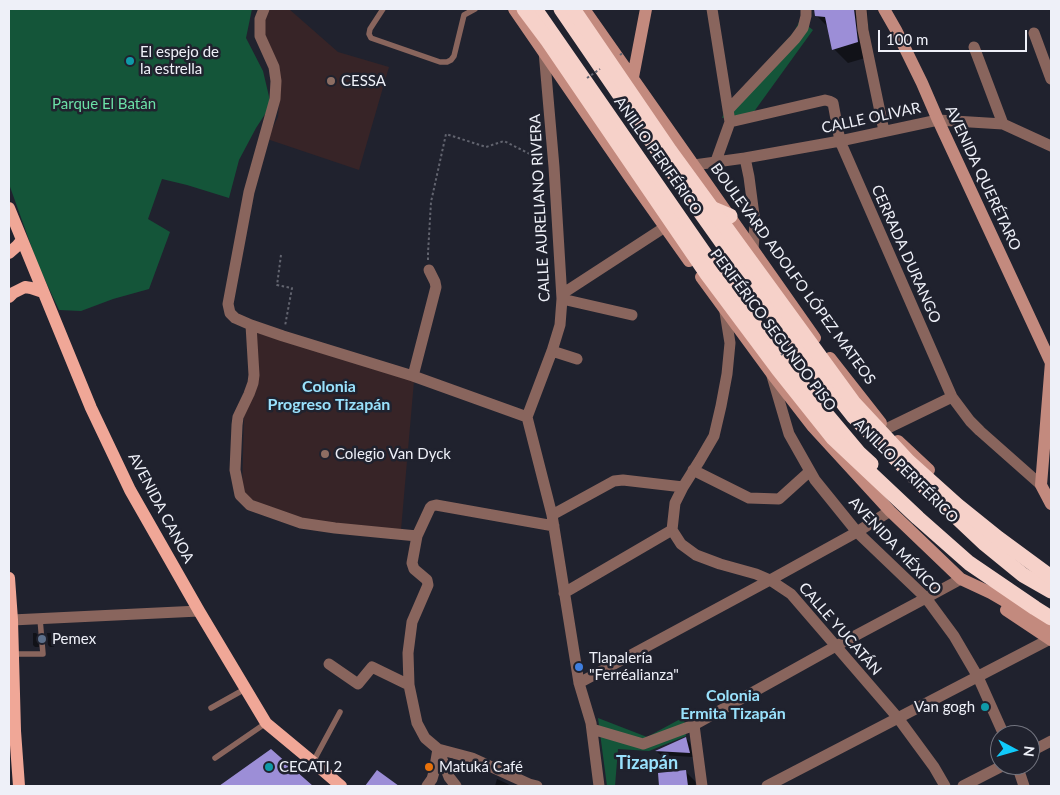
<!DOCTYPE html>
<html>
<head>
<meta charset="utf-8">
<style>
  body { margin:0 }
  #map { position:relative; width:1060px; height:795px; overflow:hidden; background:#20222e; font-family:Lato,sans-serif }
  canvas { display:block }
  .frame { position:absolute; inset:0; border:10px solid #eef0f8; pointer-events:none }
  .north { position:absolute; left:990px; top:725px; width:50px; height:50px; box-sizing:border-box; background:#20222e; border:1px solid #72747f; border-radius:50%; rotate:96deg; font-size:14px; font-weight:700; line-height:20px; text-align:center; color:#eef0f8 }
  .north::after { content:''; display:block; margin:auto; width:18px; height:22px; background:#10cafa; clip-path:polygon(50% 0,100% 100%,50% 72%,0 100%) }
  .scale { position:absolute; left:878px; top:30px; width:149px; height:22px; box-sizing:border-box; border:2px solid #eef0f8; border-top:0; padding-left:6px; font-size:15px; line-height:18px; white-space:nowrap; color:#eef0f8; -webkit-text-stroke:4px #20222e; paint-order:stroke }
</style>
</head>
<body>
<div id="map">
<canvas width="1060" height="795"></canvas>
<div class="frame"></div>
<div class="north">N</div>
<div class="scale">100 m</div>
</div>
<script>
const g = document.querySelector('canvas').getContext('2d');
g.lineJoin = 'round';
function fill(path, color) {
  g.fillStyle = color;
  g.fill(path, 'evenodd');
}
function toPath(rows) {
  const path = new Path2D();
  for (const r of rows) {
    path.moveTo(r[0], r[1]);
    for (let i = 2; i < r.length; i += 2) path.lineTo(r[i], r[i + 1]);
  }
  return path;
}
function stroke(path, color, width, dash) {
  g.strokeStyle = color;
  g.lineWidth = width;
  g.lineCap = dash ? 'butt' : 'round';
  g.setLineDash(dash || []);
  g.stroke(path);
}
function label(font, color, halo, rows, align = 'center') {
  g.font = font + ' Lato,sans-serif';
  g.lineWidth = 5;
  g.setLineDash([]);
  g.textBaseline = 'middle';
  g.strokeStyle = halo;
  g.fillStyle = color;
  for (const [text, x, y, turn = 0] of rows) {
    g.save();
    g.translate(x, y);
    g.rotate((+turn || 0) * Math.PI / 180);
    g.textAlign = isNaN(turn) ? turn : align;
    if (halo) g.strokeText(text, 0, 0);
    g.fillText(text, 0, 0);
    g.restore();
  }
}
fill(toPath([
  [267,9,289,9,338,52,389,67,359,170,267,139,278,117,280,94,265,46,263,14],
  [255,332,414,381,401,530,302,520,266,507,242,494,244,414,258,385]
]), '#372427');
fill(toPath([
  [9,9,252,9,246,38,263,71,271,105,256,128,239,160,229,198,187,185,162,179,148,219,170,232,149,289,113,299,81,311,59,310,38,265,9,184],
  [800,20,813,30,753,113,722,118,727,106,794,32],
  [684,717,686,736,649,751,618,749,615,786,607,786,598,718,647,737]
]), '#145539');
fill(toPath([
  [814,9,867,9,868,21,868,25,872,56,848,63,834,49,829,28,816,15],
  [33,633,36,633,38,635,39,647,35,647,33,645],
  [47,633,52,633,54,635,54,647,50,647,48,645],
  [686,738,690,743,693,757,661,755,657,752],
  [271,750,311,786,221,786],
  [686,772,695,781,696,786,660,786,659,774],
  [497,779,508,784,510,786,495,786]
]), '#0007');
fill(toPath([
  [814,9,854,9,858,42,832,50,825,17,815,16],
  [686,737,690,753,655,751],
  [271,749,313,786,219,786],
  [377,770,399,786,365,786],
  [686,770,688,786,659,786,658,773]
]), '#9c8ed7');
stroke(toPath([
  [281,255,277,285,292,288,285,326],
  [428,260,428,253,431,202,446,134,486,147,504,141,544,161]
]), '#62646f', 2, [2.5, 2.5]);
stroke(toPath([
  [383,9,370,29,369,34,371,38,440,62,447,62,451,60,454,56,464,15,475,9],
  [13,654,43,654,40,619],
  [211,708,245,689],
  [215,758,266,723],
  [313,762,340,712]
]), '#89655d', 5.5);
stroke(toPath([
  [264,9,260,19,260,36,274,67,276,81,275,99,249,192,228,304,230,313,235,318,251,325,283,336,413,376,527,417],
  [712,9,730,122,716,161],
  [861,9,863,30,884,131],
  [1034,33,1051,79],
  [974,47,1003,124],
  [728,110,795,39,803,28,806,16,806,9],
  [730,122,825,100,829,101,833,103,840,141,952,397,970,421,980,431,1041,485],
  [745,158,749,177,755,223,753,249],
  [694,165,745,158,840,141,938,120,1003,124,1051,146],
  [562,294,665,227],
  [562,299,632,315],
  [725,312,730,343,727,374,721,406,714,436,700,460,683,487,675,503,672,530,681,544,696,555,720,564,756,574,770,580,791,594,898,718,934,767,945,786],
  [251,325,254,375,253,383,249,394,238,417,237,425,235,470,240,495,250,505,301,523,335,528,417,536],
  [552,351,577,359],
  [413,376,436,287,435,282,429,270],
  [772,376,789,434,815,480,857,532,926,598,954,636,978,677,1004,735],
  [527,417,552,515,579,683,591,723,599,786],
  [527,417,552,351,560,325,562,299,554,167,544,51],
  [886,429,952,397],
  [693,470,749,498,779,499,810,471],
  [552,515,614,481,623,480,683,487],
  [564,593,672,530],
  [12,620,199,611],
  [329,664,358,684,372,667,409,685],
  [579,683,770,580,857,532,890,511],
  [694,725,702,786],
  [592,729,643,744,694,725,836,646,926,598,961,579],
  [1030,752,1051,741],
  [1017,765,1024,786],
  [427,786,432,779,434,772,438,749,472,758,529,784,537,786],
  [456,786,449,777,438,749,425,738,417,723,409,685,408,653,412,622,428,585,427,580,414,569,412,563,417,536,430,508,432,506,436,505,554,526],
  [767,786,1050,639],
  [963,786,1004,765]
]), '#89655d', 11);
stroke(toPath([
  [514,9,631,179,689,261],
  [584,9,815,338],
  [884,9,896,30,922,83,938,120,1051,363],
  [633,77,646,9],
  [701,277,772,374,813,427,890,511,961,579,991,593,1051,628],
  [830,358,881,423],
  [1051,362,1041,485,1051,504],
  [898,441,929,470],
  [1006,610,1051,640]
]), '#c38a7e', 12);
stroke(toPath([
  [9,208,91,408,130,490,199,611,266,723,313,762,341,786],
  [9,253,17,246,22,240],
  [9,297,13,293,25,287,31,288,43,292],
  [9,578,12,620,15,731,19,786]
]), '#f0a797', 12);
stroke(toPath([
  [535,9,709,260,780,359,859,453,871,464],
  [561,9,691,199,772,313,854,417,916,479,985,544,1023,575,1051,591],
  [706,206,730,216]
]), '#f6d1c9', 15);
stroke(toPath([
  [620,55,624,52],
  [587,78,600,69],
  [781,355,795,344]
]), '#62646f', 2, [2.5, 2.5]);
stroke(toPath([
  [524,9,548,41,707,274,778,369,833,438,918,518,969,563,1035,608,1051,618],
  [573,9,670,151,853,402,908,461,957,505,998,538,1051,577]
]), '#f6d1c9', 15);
for (const [x, y, r, color] of [
  [130,61,5,"#0f9aa8"],
  [331,81,5,"#8d6e63"],
  [325,454,5,"#8d6e63"],
  [42,639,5,"#5c6f8a"],
  [579,667,5,"#3f7fe0"],
  [985,707,5,"#0f9aa8"],
  [269,767,5,"#0f9aa8"],
  [429,767,5,"#e8710a"]
]) {
  const dot = new Path2D();
  dot.arc(x, y, r, 0, 2 * Math.PI);
  g.fillStyle = color;
  g.fill(dot);
  stroke(dot, '#20222e', 2);
}
label('15px', '#eef0f8', '#20222e', [
  ["El espejo de",140,52],
  ["la estrella",140,69],
  ["CESSA",341,81],
  ["Colegio Van Dyck",335,454],
  ["Pemex",52,639],
  ["Tlapalería",589,658],
  ["\"Ferréalianza\"",589,675],
  ["Van gogh",975,707,"right"],
  ["CECATI 2",279,767],
  ["Matuká Café",439,767]
], 'left');
label('15px', '#6be1a7', '#20222e', [
  ["Parque El Batán",104,104]
]);
label('15px', '#eef0f8', '#20222e', [
  ["CALLE OLIVAR",871,118,-12],
  ["ANILLO PERIFÉRICO",658,156,55],
  ["AVENIDA QUERÉTARO",983,178,65],
  ["CALLE AURELIANO RIVERA",540,208,-93],
  ["CERRADA DURANGO",906,254,66],
  ["BOULEVARD ADOLFO LÓPEZ MATEOS",793,274,54],
  ["PERIFÉRICO SEGUNDO PISO",773,330,53],
  ["ANILLO PERIFÉRICO",906,471,45],
  ["AVENIDA CANOA",161,508,62],
  ["AVENIDA MÉXICO",895,546,47],
  ["CALLE YUCATÁN",840,629,49]
]);
label('bold 16px', '#99e1fc', '#20222e', [
  ["Colonia",329,387],
  ["Progreso Tizapán",329,405],
  ["Colonia",733,696],
  ["Ermita Tizapán",733,714]
]);
label('bold 18px', '#99e1fc', '#20222e', [
  ["Tizapán",647,763]
]);
</script>
</body>
</html>
